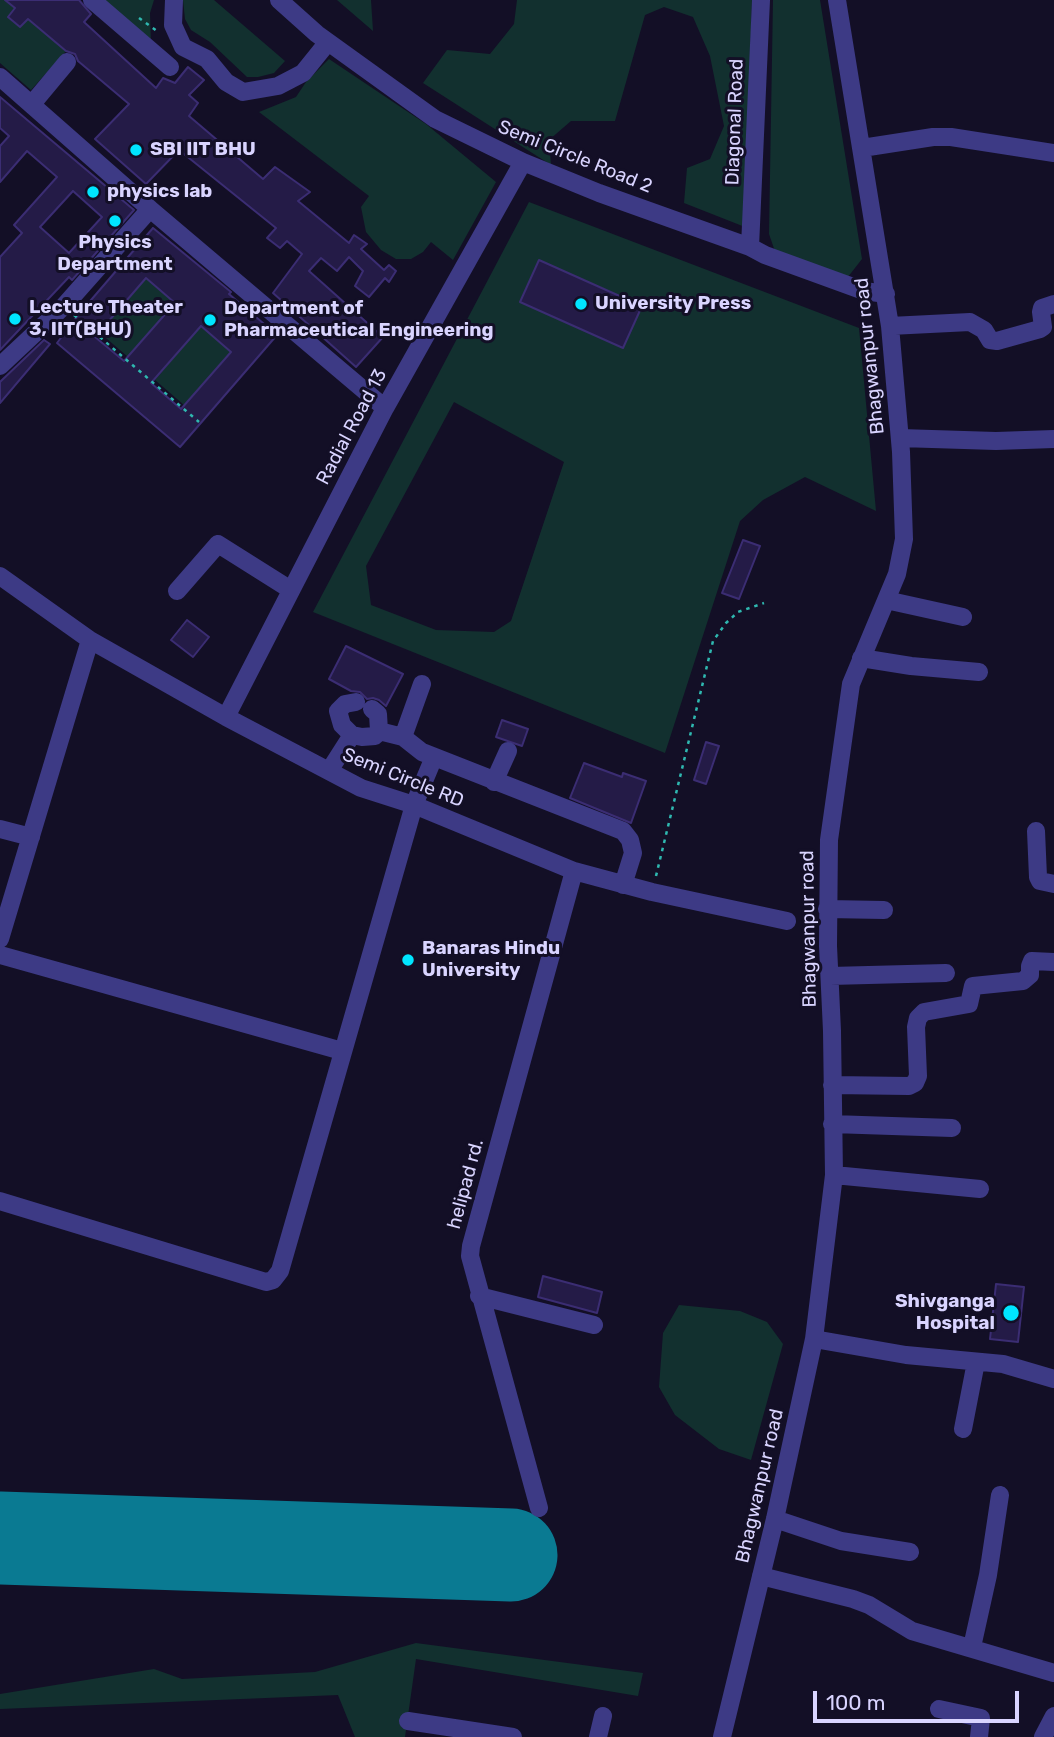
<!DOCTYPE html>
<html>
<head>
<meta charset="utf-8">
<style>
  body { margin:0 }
  #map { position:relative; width:1054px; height:1737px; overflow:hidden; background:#130f26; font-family:Rubik,sans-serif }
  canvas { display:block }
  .scale { position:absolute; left:813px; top:1691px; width:206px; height:32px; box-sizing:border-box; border:4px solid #d9d4ff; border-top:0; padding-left:9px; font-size:21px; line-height:24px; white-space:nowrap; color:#d9d4ff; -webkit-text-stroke:5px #130f26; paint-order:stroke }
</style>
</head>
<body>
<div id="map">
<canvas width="1054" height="1737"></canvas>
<div class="scale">100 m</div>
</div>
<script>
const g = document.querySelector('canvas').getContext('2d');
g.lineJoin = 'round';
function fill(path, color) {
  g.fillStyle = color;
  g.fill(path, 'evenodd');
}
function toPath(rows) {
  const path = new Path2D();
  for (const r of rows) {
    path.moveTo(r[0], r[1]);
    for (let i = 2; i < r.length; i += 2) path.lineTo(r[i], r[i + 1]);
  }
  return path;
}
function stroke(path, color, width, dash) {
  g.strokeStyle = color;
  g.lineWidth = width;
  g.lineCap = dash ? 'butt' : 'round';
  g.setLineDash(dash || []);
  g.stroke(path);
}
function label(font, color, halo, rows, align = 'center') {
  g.font = font + ' Rubik,sans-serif';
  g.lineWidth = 6;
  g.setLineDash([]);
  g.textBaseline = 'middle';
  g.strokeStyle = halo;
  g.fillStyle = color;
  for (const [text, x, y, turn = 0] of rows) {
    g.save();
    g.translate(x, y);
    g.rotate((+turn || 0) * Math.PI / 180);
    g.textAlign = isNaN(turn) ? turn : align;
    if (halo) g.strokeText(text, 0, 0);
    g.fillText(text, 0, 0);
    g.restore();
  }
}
fill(toPath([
  [0,0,5,0,15,8,8,17,20,27,28,19,66,51,31,90,0,63],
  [101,0,154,0,150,13,151,45],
  [183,0,214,0,285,61,274,73,258,77,247,77,210,42,191,30,185,19],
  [337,0,371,0,373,31],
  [517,0,752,0,745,227,684,203,687,168,710,159,724,126,710,56,693,17,664,7,645,15,615,121,571,121,549,140,551,165,423,83,447,50,490,54,514,24],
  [773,0,820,0,862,259,844,282,779,263,769,234],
  [329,59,426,124,496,182,453,260,431,242,423,252,411,259,396,259,381,250,366,232,361,207,369,196,259,112,296,97,306,82],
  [529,202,859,328,876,511,805,477,763,500,740,521,665,753,313,612],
  [454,402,564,462,511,621,494,632,436,630,371,605,366,566],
  [146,278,175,303,128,357,99,332],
  [201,326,231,352,184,405,155,380],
  [679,1305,740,1311,767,1322,783,1344,751,1460,719,1449,675,1415,659,1387,663,1333],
  [416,1643,643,1673,638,1696,416,1659,405,1737,355,1737,338,1695,0,1709,0,1694,154,1669,182,1679,315,1672]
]), '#12302f');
stroke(toPath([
  [0,1538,511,1555]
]), '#0a7a92', 93);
const building = toPath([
  [5,0,79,0,91,14,84,22,156,88,163,78,175,83,188,67,204,80,189,95,198,103,189,116,263,179,275,167,310,192,298,201,349,243,354,235,367,244,361,249,384,270,389,265,396,271,389,282,385,278,369,297,355,286,363,271,349,257,337,271,321,258,309,271,383,337,356,367,273,293,302,254,287,241,280,248,267,238,276,228,179,150,146,184,95,139,129,104,78,61,75,54,66,51,28,19,20,27,8,17,15,8,5,0],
  [0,97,134,210,72,280,69,277,0,350,0,257,22,233,14,225,57,177,27,151,0,182,0,146,9,136,0,128,0,97],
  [73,191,102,217,69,253,40,227,73,191],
  [153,228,231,292,229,294,277,335,180,447,57,343,79,314,153,228],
  [146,278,175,303,124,361,95,337,146,278],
  [201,326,231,352,181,409,151,383,201,326],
  [539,260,642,306,623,348,520,302,539,260],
  [44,340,50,344,0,403,0,382,44,340],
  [743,540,760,546,739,599,722,593,743,540],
  [187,620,209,637,193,657,171,640,187,620],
  [346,646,403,674,386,706,379,700,373,698,367,699,360,692,351,691,329,679,346,646],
  [502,720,528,729,522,746,496,737,502,720],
  [706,742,719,746,706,784,694,780,706,742],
  [584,763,622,777,623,773,646,781,631,823,570,798,584,763],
  [543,1276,602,1292,597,1313,538,1297,543,1276],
  [996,1284,1024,1287,1018,1342,990,1339,996,1284]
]);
fill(building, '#241b47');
stroke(building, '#3b2d73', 2);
stroke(toPath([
  [139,18,157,31,160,30],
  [74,315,199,422],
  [656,876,713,641,726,623,738,612,764,603]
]), '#2fb8b0', 2.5, [3.5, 5]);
stroke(toPath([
  [92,0,170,67],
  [174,0,173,25,183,47,207,59,226,82,243,92,278,86,303,73,328,42],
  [279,0,317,34,435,119,523,162,599,193,750,247,765,255,864,291,886,294],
  [0,77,150,209],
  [32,104,67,62],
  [862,148,933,137,951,137,1054,153],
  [750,247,761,0],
  [890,326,970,322,984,330,990,340,997,341,1040,329,1043,327,1041,312,1042,308,1054,304],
  [0,366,64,306,150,209,385,408],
  [900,438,996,441,1054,439],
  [0,576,90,640,226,717,361,788,414,805,574,871,652,892,787,921],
  [177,591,218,544,291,590],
  [886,600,963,617],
  [861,658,911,666,979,672],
  [372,709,378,714,379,731],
  [226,717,385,408,523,162],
  [352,735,342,725,338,711,345,704,356,702],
  [403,737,422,752,623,831,630,840,633,853,623,885],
  [329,771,352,735,362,737,375,736,379,731,403,737,422,684],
  [494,782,508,751],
  [0,829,31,837],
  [1036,831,1038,877,1040,881,1054,884],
  [827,909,884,910],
  [0,939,90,640],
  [0,955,342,1051],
  [830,976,946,973],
  [832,1085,909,1086,915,1083,918,1076,916,1027,918,1018,924,1012,969,1004,973,986,1023,981,1030,975,1030,966,1032,961,1054,962],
  [832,1124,952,1128],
  [834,1175,980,1189],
  [0,1201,266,1282,273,1280,280,1271,414,805,434,757],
  [479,1296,594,1325],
  [814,1339,906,1355,1003,1364,1054,1379],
  [963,1429,976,1362],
  [539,1508,470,1256,471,1246,574,871],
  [775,1519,841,1541,910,1552],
  [761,1576,853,1599,869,1605,912,1631,1054,1673],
  [972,1647,988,1575,1000,1495],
  [939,1709,981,1718,979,1737],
  [408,1721,513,1737],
  [598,1737,603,1716],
  [722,1737,775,1519,814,1339,834,1175,832,1031,828,946,829,840,851,684,897,574,904,539,901,452,890,326,837,0],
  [1043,1737,1054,1716]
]), '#3d3a85', 18);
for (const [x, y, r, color] of [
  [136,150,7,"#00e5ff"],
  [93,192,7,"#00e5ff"],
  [115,221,7,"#00e5ff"],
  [581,304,7,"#00e5ff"],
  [15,319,7,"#00e5ff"],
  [210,320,7,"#00e5ff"],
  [408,960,7,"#00e5ff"],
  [1011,1313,9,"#00e5ff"]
]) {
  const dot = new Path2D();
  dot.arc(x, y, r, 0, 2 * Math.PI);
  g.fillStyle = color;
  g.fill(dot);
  stroke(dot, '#130f26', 2.5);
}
label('19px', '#d9d4ff', '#130f26', [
  ["Diagonal Road",735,122,-88],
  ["Semi Circle Road 2",575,157,22],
  ["Bhagwanpur road",870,356,-96],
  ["Radial Road 13",352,427,-62],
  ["Semi Circle RD",403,778,22],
  ["Bhagwanpur road",809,929,-91],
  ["helipad rd.",466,1184,-75],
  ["Bhagwanpur road",760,1486,-77]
]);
label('bold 19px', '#d9d4ff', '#130f26', [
  ["SBI IIT BHU",150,150],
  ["physics lab",107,192],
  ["Physics",115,243,"center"],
  ["Department",115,265,"center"],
  ["University Press",595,304],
  ["Lecture Theater",29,308],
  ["3, IIT(BHU)",29,330],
  ["Department of",224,309],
  ["Pharmaceutical Engineering",224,331],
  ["Banaras Hindu",422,949],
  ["University",422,971],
  ["Shivganga",995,1302,"right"],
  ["Hospital",995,1324,"right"]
], 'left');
</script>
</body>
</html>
